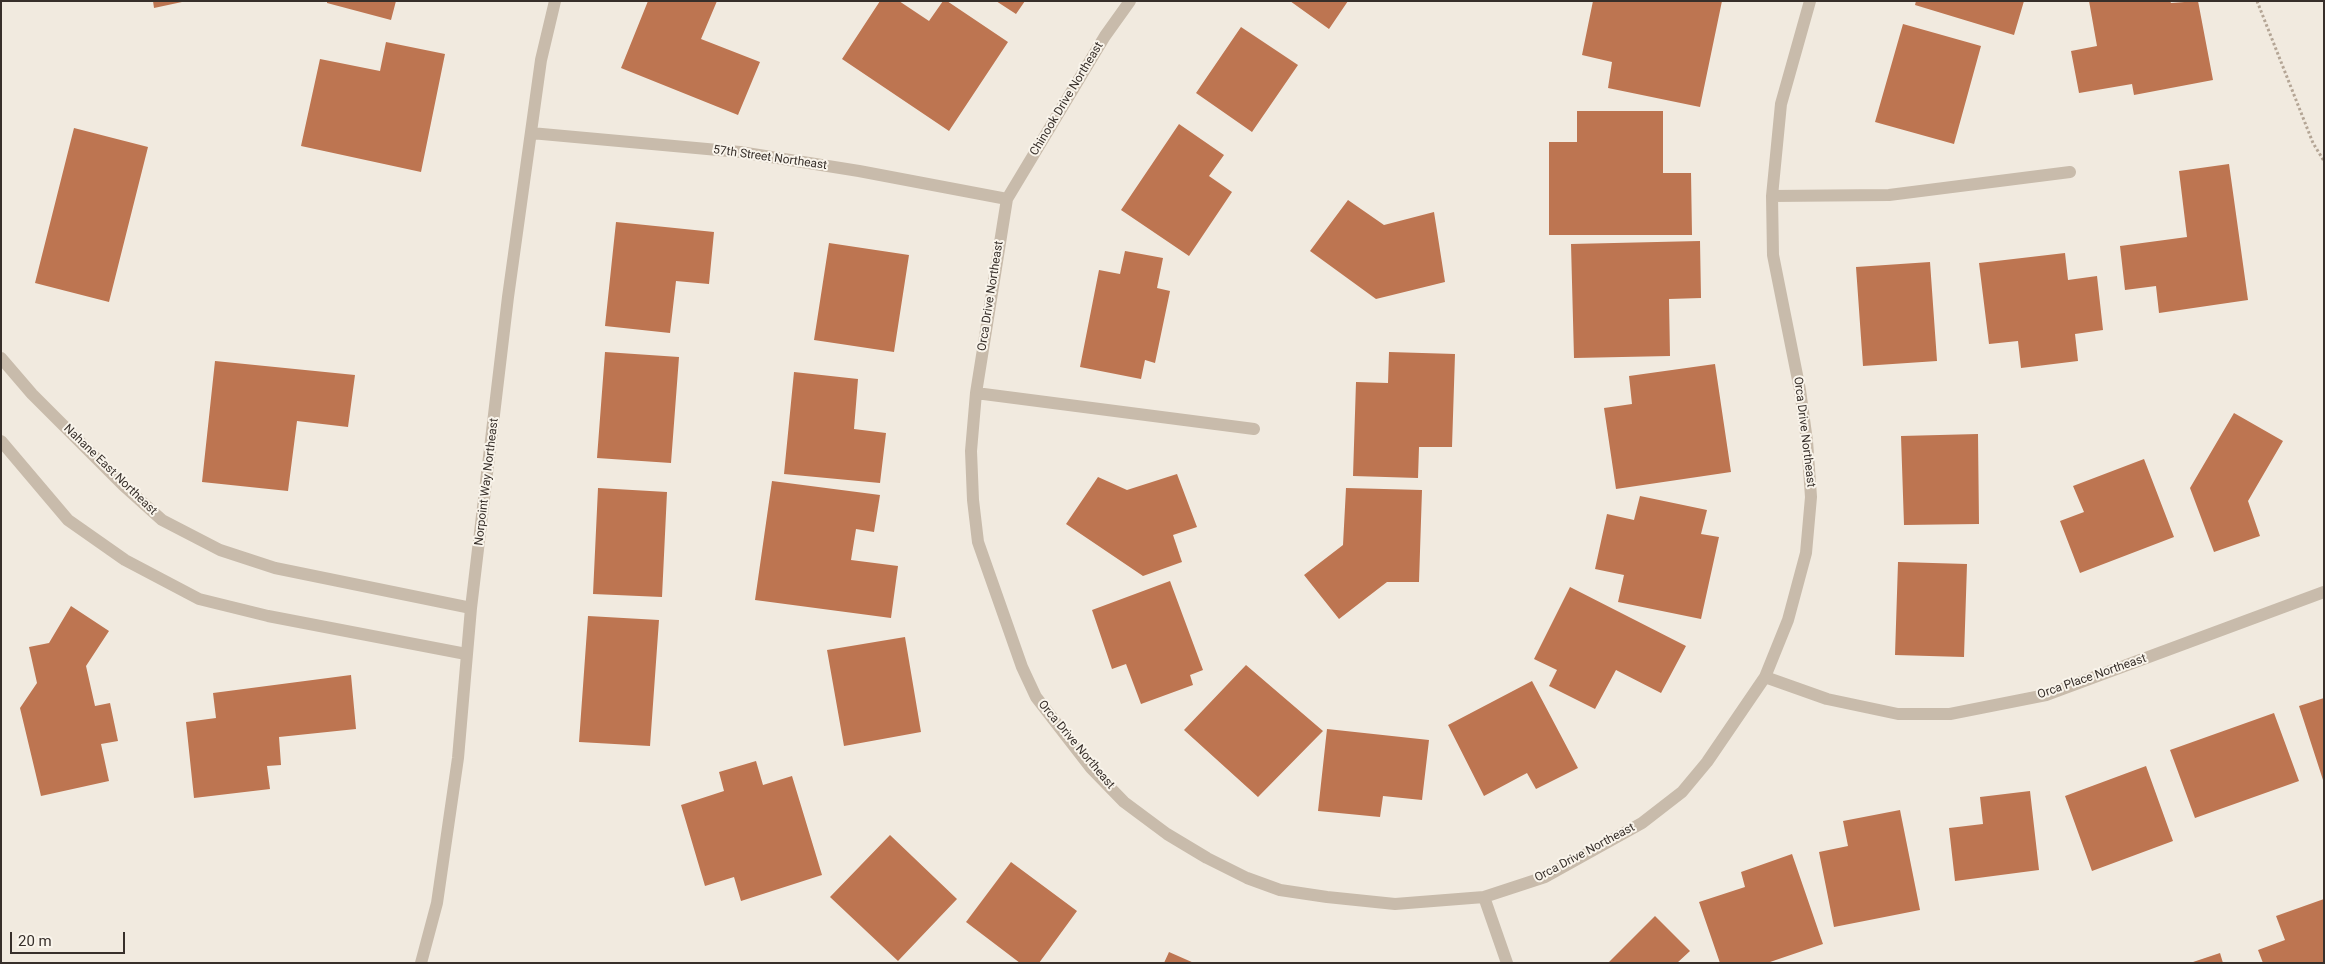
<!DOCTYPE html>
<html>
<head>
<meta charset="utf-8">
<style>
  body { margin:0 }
  #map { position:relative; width:2325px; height:964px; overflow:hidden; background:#f1eadf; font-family:Roboto,sans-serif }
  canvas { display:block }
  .frame { position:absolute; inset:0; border:2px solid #372f2a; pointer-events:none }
  .scale { position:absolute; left:10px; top:932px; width:115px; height:22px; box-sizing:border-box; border:2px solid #372f2a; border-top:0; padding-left:6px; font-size:15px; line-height:18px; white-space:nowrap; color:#372f2a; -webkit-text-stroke:4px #f9f4eb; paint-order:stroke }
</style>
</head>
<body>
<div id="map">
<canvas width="2325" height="964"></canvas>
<div class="frame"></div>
<div class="scale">20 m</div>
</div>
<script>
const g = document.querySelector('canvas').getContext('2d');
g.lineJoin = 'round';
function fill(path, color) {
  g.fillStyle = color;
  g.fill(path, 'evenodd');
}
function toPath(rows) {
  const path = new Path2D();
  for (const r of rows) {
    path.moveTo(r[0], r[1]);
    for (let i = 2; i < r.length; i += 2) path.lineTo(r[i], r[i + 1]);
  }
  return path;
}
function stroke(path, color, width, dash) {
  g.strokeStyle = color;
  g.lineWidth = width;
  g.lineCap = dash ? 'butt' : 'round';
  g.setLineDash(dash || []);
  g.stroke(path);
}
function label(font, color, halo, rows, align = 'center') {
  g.font = font + ' Roboto,sans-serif';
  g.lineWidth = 4;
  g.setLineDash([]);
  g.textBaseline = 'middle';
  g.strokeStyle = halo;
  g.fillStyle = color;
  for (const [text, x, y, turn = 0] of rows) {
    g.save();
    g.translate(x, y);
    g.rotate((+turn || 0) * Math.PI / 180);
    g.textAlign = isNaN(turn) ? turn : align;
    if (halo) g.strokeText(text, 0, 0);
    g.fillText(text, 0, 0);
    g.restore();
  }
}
fill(toPath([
  [153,1,182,1,182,2,154,8],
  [327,1,396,1,391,20,327,3],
  [648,1,717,1,701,39,760,62,738,115,621,68],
  [880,1,899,1,929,21,943,1,947,1,1008,42,949,131,842,59],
  [996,1,1025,1,1016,14],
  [1290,1,1348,1,1329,29],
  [1593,1,1722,1,1700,107,1608,88,1612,62,1582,55],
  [1916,1,2024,1,2014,35,1915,5],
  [2089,1,2170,1,2171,3,2198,1,2213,80,2134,95,2132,84,2079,93,2071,51,2097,46],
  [1903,24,1981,46,1954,144,1875,122],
  [1241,27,1298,65,1252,132,1196,93],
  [386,42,445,54,421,172,301,146,320,59,380,71],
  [1577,111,1663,111,1663,173,1691,173,1692,235,1549,235,1549,142,1577,142],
  [1179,124,1224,155,1209,176,1232,192,1189,256,1121,210],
  [74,128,148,147,109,302,35,283],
  [2229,164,2248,300,2159,313,2156,286,2125,290,2120,246,2187,237,2179,171],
  [1348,200,1384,225,1434,212,1445,282,1376,299,1310,251],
  [616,222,714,232,709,284,676,281,670,333,605,326],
  [1700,241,1701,298,1669,299,1670,356,1574,358,1571,244],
  [829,243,909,255,894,352,814,340],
  [1125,251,1163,258,1157,288,1170,291,1155,363,1145,360,1141,379,1080,367,1099,270,1120,274],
  [2065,253,2068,280,2097,276,2103,330,2075,334,2078,361,2021,368,2018,341,1989,344,1979,263],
  [1930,262,1937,361,1863,366,1856,267],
  [605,352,679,357,671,463,597,458],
  [1389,352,1455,354,1452,447,1419,447,1418,478,1353,476,1356,382,1388,383],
  [215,361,355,375,348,427,297,421,288,491,202,482],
  [1715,364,1731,472,1616,489,1604,408,1632,404,1629,376],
  [794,372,858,379,854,429,886,433,880,483,784,474],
  [2234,413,2283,441,2248,501,2260,536,2214,552,2190,488],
  [1978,434,1979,524,1904,525,1901,436],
  [2144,459,2174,537,2080,573,2060,521,2084,512,2073,486],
  [1177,474,1197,527,1173,535,1182,562,1143,576,1066,524,1098,477,1127,490],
  [772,481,880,495,874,532,856,529,851,560,898,566,891,618,755,600],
  [598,488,667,492,662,597,593,594],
  [1346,488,1422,490,1419,582,1387,582,1339,619,1304,575,1343,545],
  [1640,496,1707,510,1701,534,1719,537,1701,619,1618,602,1624,575,1595,569,1607,514,1634,520],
  [1898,562,1967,564,1964,657,1895,655],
  [1170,581,1203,670,1190,675,1193,685,1141,704,1126,664,1112,669,1092,610],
  [1570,587,1686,646,1661,693,1616,670,1595,709,1549,686,1557,670,1534,659],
  [71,606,109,631,86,666,95,706,110,703,118,741,101,744,109,781,41,796,20,708,37,683,29,647,49,643],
  [588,616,659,620,650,746,579,742],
  [905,637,921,732,844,746,827,650],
  [1246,665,1323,731,1258,797,1184,730],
  [351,675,356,729,279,737,281,765,267,766,270,789,194,798,186,722,216,718,213,693],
  [1532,681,1578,768,1536,789,1527,773,1484,796,1448,725],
  [2324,698,2324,780,2323,780,2299,706],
  [2274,713,2299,781,2195,818,2170,750],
  [1327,729,1429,740,1422,800,1383,796,1380,817,1318,811],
  [756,761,763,785,792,776,822,875,741,901,734,877,705,886,681,805,724,791,719,772],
  [2146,766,2173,841,2092,871,2065,796],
  [2030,791,2039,870,1955,881,1949,828,1983,824,1980,797],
  [1900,810,1920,910,1834,927,1819,852,1848,846,1843,821],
  [890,835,957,899,898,961,830,897],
  [1792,854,1823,944,1767,963,1720,963,1699,902,1745,887,1741,872],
  [1011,862,1077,911,1039,963,1020,963,966,922],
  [2324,899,2324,963,2263,963,2258,950,2285,940,2276,916],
  [1655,916,1690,951,1677,963,1608,963],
  [1169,952,1194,963,1164,963],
  [2220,953,2223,963,2193,963,2193,962]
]), '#bd7551');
stroke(toPath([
  [2257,1,2313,143,2324,161]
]), '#b4a595', 3, [2.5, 2.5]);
stroke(toPath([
  [1130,1,1105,36,1007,199,976,393,971,451,973,500,978,542,1022,667,1036,697,1091,768,1124,802,1167,834,1207,858,1247,878,1280,890,1327,897,1395,904,1484,897,1545,877,1642,823,1682,792,1707,762,1765,677,1788,620,1806,553,1811,497,1807,441,1800,390,1773,255,1772,196,1781,104,1810,1],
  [531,133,740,152,859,171,1007,199],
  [1772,196,1889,195,2070,172],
  [1,358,32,394,123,485,162,520,220,550,275,568,471,608],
  [976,393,1254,429],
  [1,441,68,520,125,560,199,599,268,616,466,654],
  [1765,677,1827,699,1898,714,1950,714,2046,695,2324,592],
  [1484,897,1507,963],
  [421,963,437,903,458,758,471,608,508,297,541,60,555,1]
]), '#c8bbab', 12);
label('12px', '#372f2a', '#f9f4eb', [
  ["Chinook Drive Northeast",1067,99,-59],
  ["57th Street Northeast",770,158,8],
  ["Orca Drive Northeast",991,296,-81],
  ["Orca Drive Northeast",1804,432,83],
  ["Nahane East Northeast",110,470,44],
  ["Norpoint Way Northeast",487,482,-83],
  ["Orca Place Northeast",2092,677,-19],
  ["Orca Drive Northeast",1076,745,50],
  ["Orca Drive Northeast",1585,853,-28]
]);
</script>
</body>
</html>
